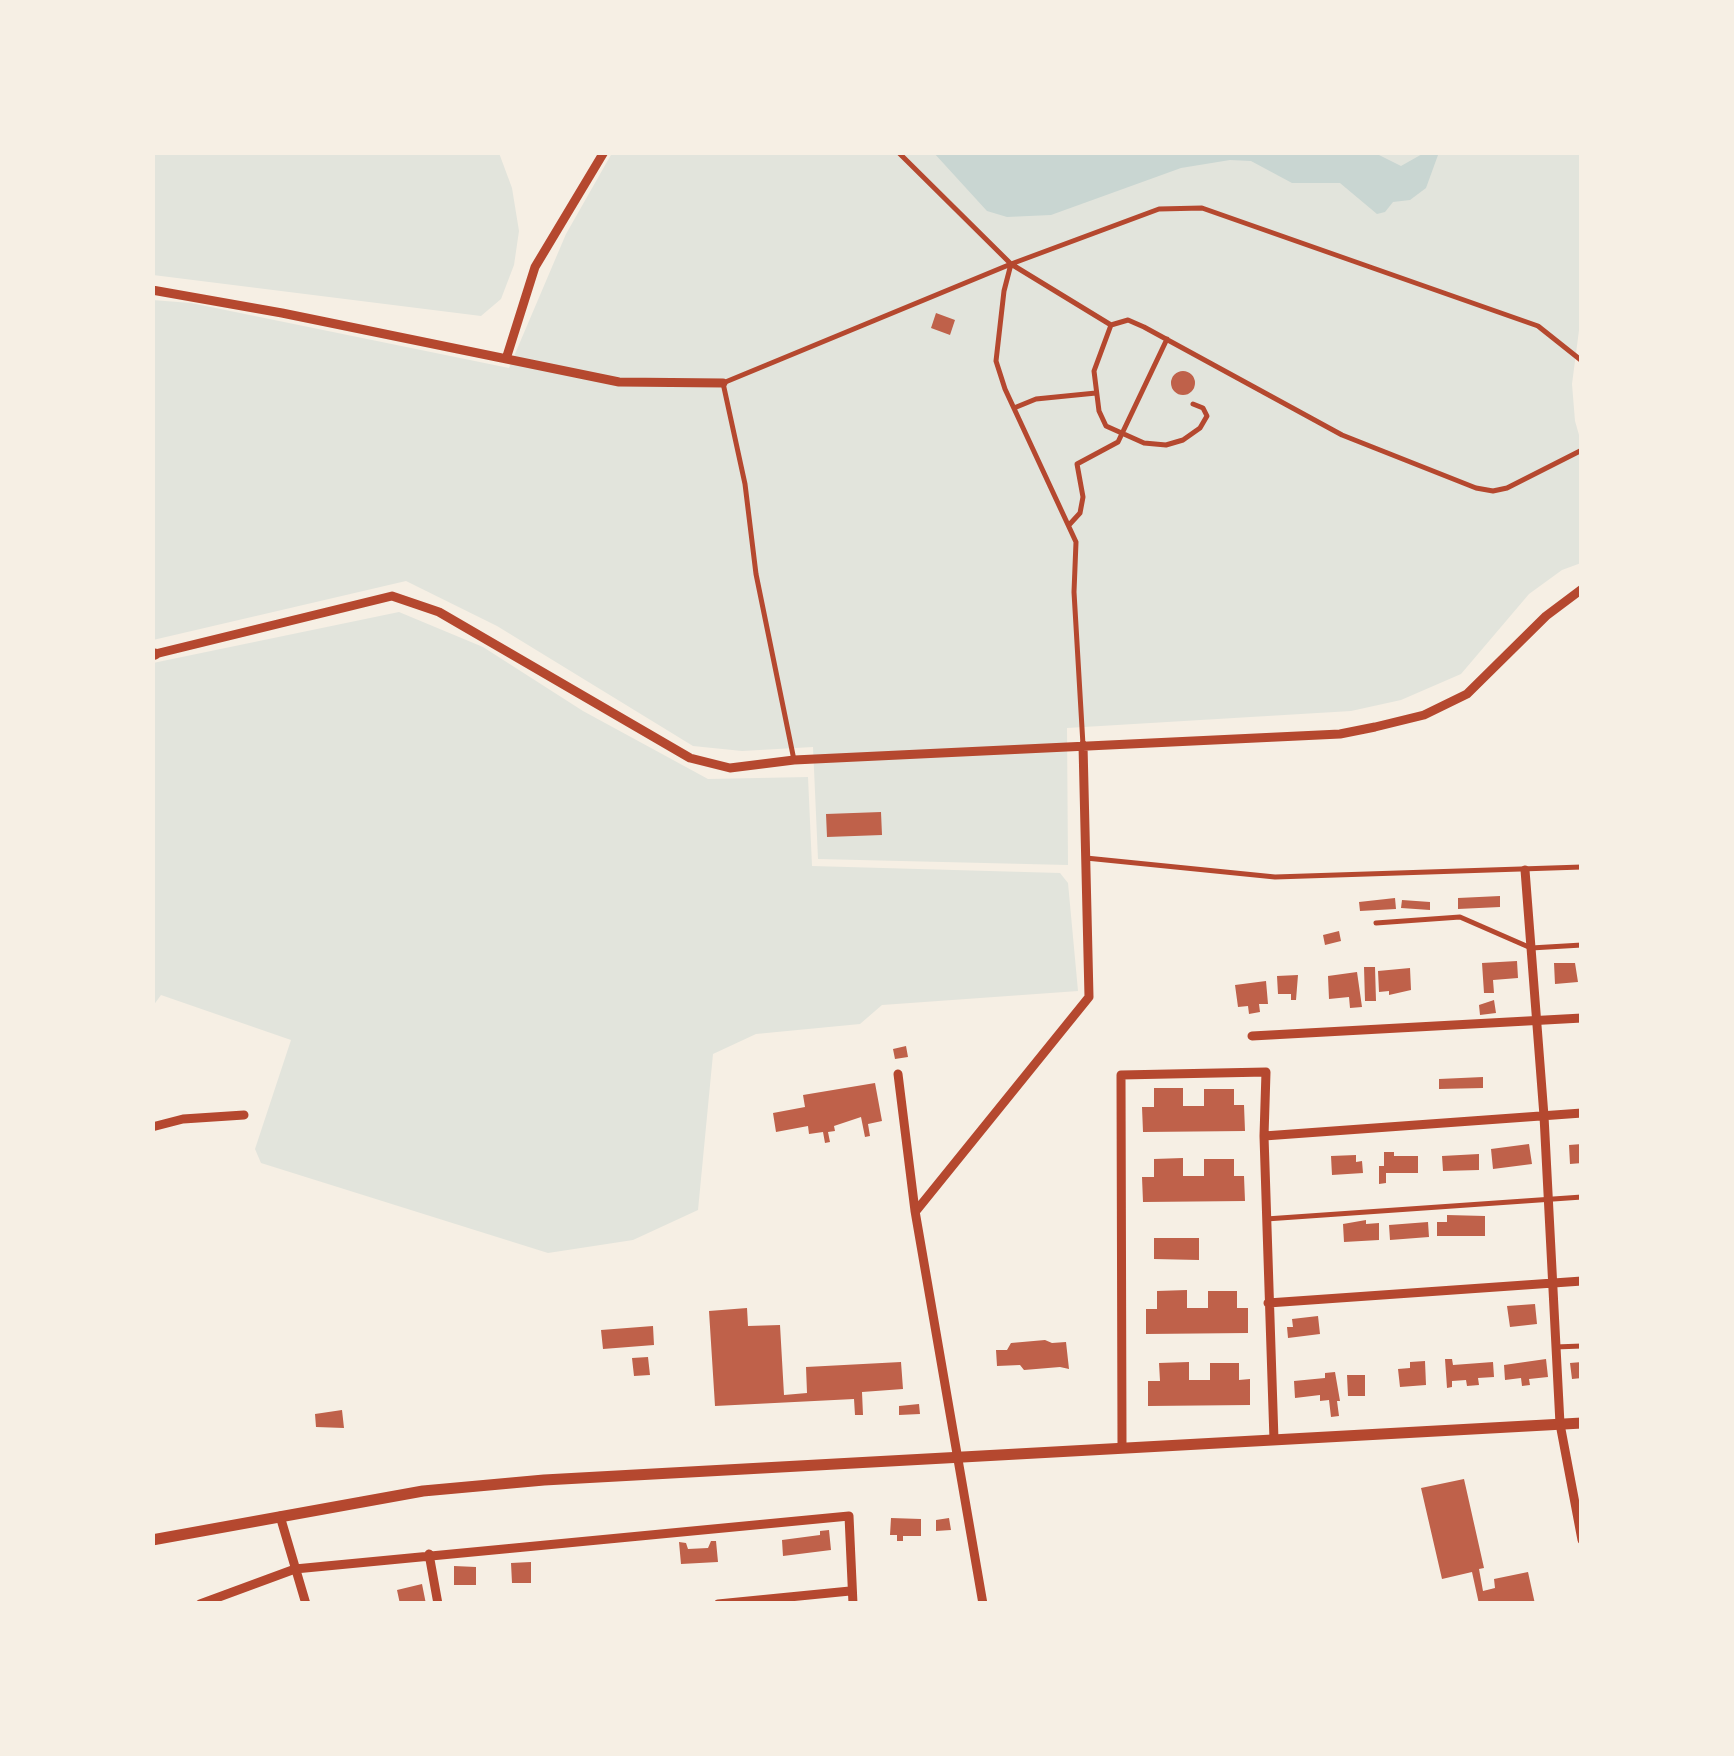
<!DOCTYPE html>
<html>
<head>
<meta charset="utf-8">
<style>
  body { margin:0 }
  #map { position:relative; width:1734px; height:1756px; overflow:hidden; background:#f6efe4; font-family:Lato,sans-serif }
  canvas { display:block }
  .frame { position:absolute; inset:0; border:155px solid #f6efe4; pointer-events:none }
</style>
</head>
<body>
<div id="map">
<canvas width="1734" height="1756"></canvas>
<div class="frame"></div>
</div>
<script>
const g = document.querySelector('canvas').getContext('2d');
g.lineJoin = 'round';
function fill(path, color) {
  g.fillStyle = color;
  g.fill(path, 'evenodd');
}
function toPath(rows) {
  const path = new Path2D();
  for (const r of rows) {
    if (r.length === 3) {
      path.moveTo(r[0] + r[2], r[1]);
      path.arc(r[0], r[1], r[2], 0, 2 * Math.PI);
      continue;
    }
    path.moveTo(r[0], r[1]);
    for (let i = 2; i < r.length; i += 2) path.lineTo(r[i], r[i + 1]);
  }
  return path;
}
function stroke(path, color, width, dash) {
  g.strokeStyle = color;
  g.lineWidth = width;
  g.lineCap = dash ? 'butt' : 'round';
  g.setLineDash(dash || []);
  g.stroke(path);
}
fill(toPath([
  [153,152,499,153,512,188,519,231,514,265,501,299,481,316,153,275],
  [612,153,1581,153,1581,315,1572,384,1575,421,1581,442,1581,563,1562,570,1529,594,1461,674,1401,700,1351,711,1067,728,1068,865,818,859,813,747,742,751,693,746,497,626,406,581,153,640,152,300,191,303,509,368,566,234],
  [399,612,483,647,583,711,708,779,808,777,812,866,1060,873,1068,883,1078,991,882,1005,860,1024,756,1034,713,1054,698,1210,633,1240,548,1253,261,1163,255,1149,291,1040,161,995,153,1006,153,663]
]), '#e2e4dc');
fill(toPath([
  [1375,153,1401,166,1424,153,1438,155,1426,188,1410,200,1393,202,1385,212,1377,214,1340,183,1292,183,1251,161,1230,160,1181,168,1051,215,1007,217,987,211,934,153]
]), '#c9d6d2');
fill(toPath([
  [936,313,955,320,950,335,931,328],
  [1183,383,12],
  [881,812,882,835,827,837,826,814],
  [1500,896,1500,907,1458,909,1458,898],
  [1395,898,1396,909,1360,911,1359,902],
  [1402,900,1430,902,1430,910,1401,908],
  [1339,931,1341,941,1325,945,1323,935],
  [1517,961,1518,978,1493,980,1494,993,1484,993,1482,963],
  [1554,963,1575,963,1578,982,1555,984],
  [1364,967,1375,967,1376,1001,1365,1001],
  [1410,968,1411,990,1389,995,1389,991,1379,992,1378,971],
  [1357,972,1362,1007,1350,1008,1349,997,1329,999,1328,976],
  [1298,975,1296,1000,1291,1000,1291,994,1278,994,1277,976],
  [1266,981,1268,1004,1259,1004,1260,1012,1249,1014,1248,1006,1238,1007,1235,985],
  [1494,1000,1496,1013,1480,1015,1479,1005],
  [906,1046,908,1057,895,1059,893,1049],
  [1483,1077,1483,1088,1439,1089,1439,1079],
  [875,1083,882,1121,868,1124,870,1136,865,1137,861,1117,834,1126,835,1131,828,1132,830,1142,825,1143,823,1132,809,1134,808,1126,776,1132,773,1113,805,1107,803,1095],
  [1154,1088,1183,1088,1183,1106,1204,1106,1204,1089,1234,1089,1234,1105,1244,1105,1245,1131,1143,1132,1142,1107,1154,1107],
  [1529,1144,1532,1164,1493,1169,1491,1149],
  [1582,1144,1582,1163,1570,1164,1569,1145],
  [1384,1152,1394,1152,1394,1156,1418,1156,1418,1173,1386,1173,1386,1183,1379,1184,1379,1166,1384,1166],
  [1479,1154,1479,1170,1443,1171,1442,1156],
  [1356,1155,1356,1162,1362,1161,1363,1173,1332,1175,1331,1156],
  [1183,1158,1183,1176,1204,1176,1204,1159,1234,1159,1234,1176,1244,1176,1245,1201,1143,1202,1142,1177,1154,1177,1154,1159],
  [1447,1215,1485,1216,1485,1236,1437,1236,1437,1222,1447,1222],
  [1366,1220,1366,1224,1379,1223,1379,1240,1344,1242,1343,1224],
  [1428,1222,1429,1237,1390,1240,1389,1225],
  [1154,1238,1199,1238,1199,1260,1154,1259],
  [1187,1290,1187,1308,1208,1308,1208,1291,1237,1291,1237,1308,1248,1308,1248,1333,1146,1334,1146,1309,1157,1309,1157,1291],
  [1535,1304,1537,1324,1510,1327,1507,1306],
  [747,1308,748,1326,780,1325,784,1395,807,1393,806,1367,901,1362,903,1389,862,1392,863,1415,855,1415,854,1399,715,1406,709,1311],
  [1318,1316,1320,1334,1288,1338,1287,1327,1293,1327,1292,1319],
  [653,1326,654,1345,603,1349,601,1330],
  [1045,1340,1052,1343,1066,1342,1069,1369,1060,1367,1024,1370,1020,1365,997,1366,996,1350,1007,1350,1011,1343],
  [648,1357,650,1375,634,1376,632,1358],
  [1445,1359,1452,1359,1453,1365,1493,1362,1494,1377,1478,1378,1479,1385,1467,1386,1466,1380,1452,1381,1452,1387,1447,1388],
  [1546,1359,1548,1377,1529,1379,1530,1385,1522,1386,1521,1378,1505,1380,1504,1365],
  [1425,1361,1426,1385,1400,1387,1398,1369,1410,1368,1410,1362],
  [1189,1362,1189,1380,1210,1380,1210,1363,1239,1363,1239,1380,1250,1379,1250,1405,1148,1406,1148,1381,1160,1381,1159,1363],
  [1582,1362,1582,1378,1572,1379,1570,1363],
  [1335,1372,1340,1401,1337,1401,1339,1416,1331,1417,1329,1400,1320,1401,1320,1395,1295,1398,1294,1381,1325,1378,1325,1373],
  [1347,1375,1365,1375,1365,1396,1348,1396],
  [919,1404,920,1414,899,1415,899,1406],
  [342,1410,344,1428,316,1427,315,1414],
  [1464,1479,1484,1568,1479,1569,1483,1591,1495,1588,1494,1579,1528,1572,1535,1604,1479,1604,1472,1572,1442,1579,1421,1488],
  [891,1518,921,1519,921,1536,903,1536,903,1541,897,1541,897,1535,890,1535],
  [949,1518,951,1530,936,1531,936,1520],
  [829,1530,831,1550,783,1556,782,1540,820,1535,820,1531],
  [711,1541,716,1541,718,1562,681,1564,679,1542,686,1543,688,1549,708,1548],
  [531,1562,531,1583,512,1583,511,1563],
  [454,1566,476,1567,476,1585,454,1585],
  [422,1584,426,1604,400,1604,397,1590]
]), '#bf614a');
stroke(toPath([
  [898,152,1011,264,1111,325,1128,320,1144,327,1342,435,1476,488,1493,491,1507,488,1582,450],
  [1011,264,1004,291,996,361,1005,389,1076,542,1074,592,1083,745],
  [1111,325,1094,371,1099,411,1106,426,1144,443,1166,445,1183,440,1200,428,1207,416,1203,408,1193,404],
  [1014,408,1036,399,1096,393],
  [1069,525,1080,513,1083,497,1077,464,1118,442,1167,339],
  [794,760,756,574,745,484,723,383,1011,264,1159,209,1202,208,1538,326,1582,361],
  [1086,858,1275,877,1582,867],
  [1376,923,1460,917,1531,948,1582,945],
  [1266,1219,1582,1197],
  [1555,1347,1582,1346]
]), '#b5482f', 5);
stroke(toPath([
  [152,290,282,313,619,382,723,383],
  [506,359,535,267,604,152],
  [155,654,392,596,439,612,690,758,730,768,794,760,1340,734,1375,727,1424,715,1467,694,1546,616,1582,589],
  [1525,870,1544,1116,1560,1424,1582,1540],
  [1252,1036,1582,1018],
  [898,1074,915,1211,983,1604],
  [152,1127,183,1119,244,1115],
  [1264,1136,1582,1113],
  [916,1211,1089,997,1083,745],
  [1268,1303,1582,1281],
  [1122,1446,1121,1075,1266,1072,1264,1136,1274,1440],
  [280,1516,306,1604],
  [429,1554,438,1604],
  [200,1604,295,1569,849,1516,853,1604],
  [718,1604,850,1591]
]), '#b5482f', 9);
stroke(toPath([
  [152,655,155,654],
  [152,1540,423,1491,544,1480,1582,1423]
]), '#b5482f', 11);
</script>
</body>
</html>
